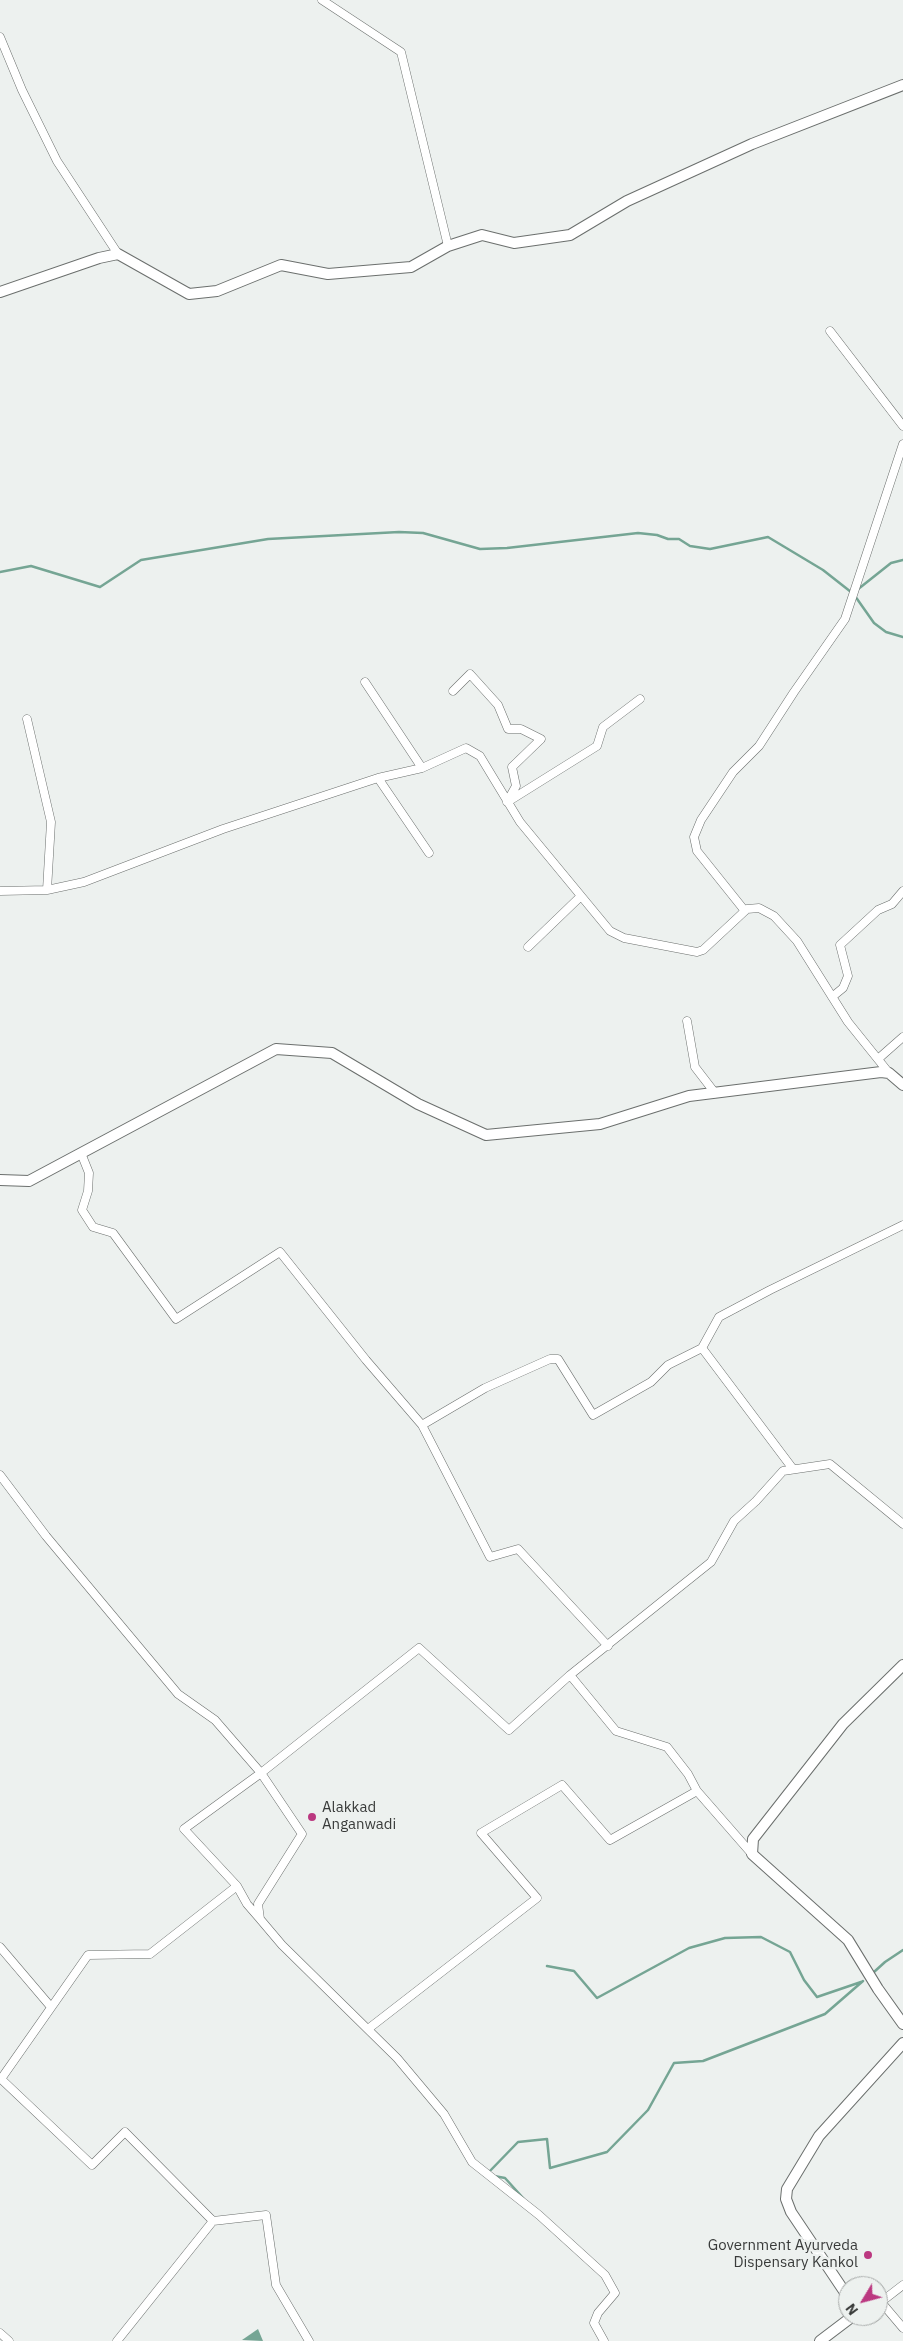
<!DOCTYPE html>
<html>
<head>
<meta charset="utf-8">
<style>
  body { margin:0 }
  #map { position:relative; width:903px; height:2341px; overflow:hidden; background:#edf1ef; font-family:"IBM Plex Sans",sans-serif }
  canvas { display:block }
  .north { position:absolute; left:838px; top:2276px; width:50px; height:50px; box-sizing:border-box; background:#edf1ef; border:1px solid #a5a8a7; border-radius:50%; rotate:233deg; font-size:14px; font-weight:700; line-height:20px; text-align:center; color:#393b3a }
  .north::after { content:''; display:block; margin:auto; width:18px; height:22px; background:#bb3880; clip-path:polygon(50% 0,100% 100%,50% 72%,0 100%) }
</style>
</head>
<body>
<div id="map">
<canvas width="903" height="2341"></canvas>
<div class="north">N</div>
</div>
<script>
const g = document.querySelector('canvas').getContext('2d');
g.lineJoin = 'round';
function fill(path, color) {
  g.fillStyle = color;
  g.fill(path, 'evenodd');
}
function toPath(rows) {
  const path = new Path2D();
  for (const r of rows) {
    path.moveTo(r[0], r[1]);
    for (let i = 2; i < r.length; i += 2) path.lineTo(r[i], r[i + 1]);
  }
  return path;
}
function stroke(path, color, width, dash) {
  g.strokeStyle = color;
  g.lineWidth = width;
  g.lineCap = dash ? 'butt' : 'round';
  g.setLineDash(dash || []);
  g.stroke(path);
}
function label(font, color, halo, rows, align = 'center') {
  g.font = font + ' "IBM Plex Sans",sans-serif';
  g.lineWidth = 5;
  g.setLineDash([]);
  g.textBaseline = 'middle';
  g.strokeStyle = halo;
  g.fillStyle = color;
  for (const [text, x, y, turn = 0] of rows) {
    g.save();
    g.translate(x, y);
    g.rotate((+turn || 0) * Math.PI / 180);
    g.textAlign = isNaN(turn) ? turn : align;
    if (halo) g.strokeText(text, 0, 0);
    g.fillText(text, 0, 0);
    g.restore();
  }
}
fill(toPath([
  [258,2329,263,2341,242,2340]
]), '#75a594');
stroke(toPath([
  [0,572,31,566,100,587,141,560,268,539,399,532,423,533,480,549,507,548,638,533,657,535,668,539,679,539,690,546,710,549,768,537,823,570,851,592],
  [857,590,891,563,903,560],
  [855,596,874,623,886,632,903,637],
  [547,1966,574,1971,597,1998,689,1948,725,1938,761,1937,790,1952,804,1980,817,1997,861,1982],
  [874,1972,885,1962,903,1950],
  [488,2173,518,2142,547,2139,550,2168,607,2152,648,2110,674,2063,703,2061,825,2014,863,1981],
  [494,2176,505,2178,524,2199]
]), '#75a594', 2.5);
const street = toPath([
  [322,0,401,52,448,246],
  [0,37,22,90,57,161,118,254],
  [830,331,903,426],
  [365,682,422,768],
  [453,691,470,674,498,705,508,729,521,729,541,739,512,767,516,786,507,802],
  [27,719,51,822,47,890],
  [378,778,429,853],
  [509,801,597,746,603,727,640,699],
  [0,891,47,890,84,882,223,829,378,778,422,768,466,748,480,756,520,822,610,931,624,938,697,952,703,950,747,909,759,908,774,916,797,941,848,1022,889,1073],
  [745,911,697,851,694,837,701,820,733,772,759,746,794,692,845,619,903,444],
  [528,947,581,896],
  [832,997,843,988,848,976,840,945,878,910,892,904,903,891],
  [687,1021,695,1067,715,1093],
  [878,1059,903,1037],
  [81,1153,89,1173,88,1191,82,1210,93,1227,113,1233,176,1319,280,1252,366,1360,422,1425,485,1388,550,1359,558,1359,593,1415,651,1382,668,1365,702,1348,719,1317,770,1290,903,1225],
  [702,1348,793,1469],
  [422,1425,490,1557,518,1549,608,1646],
  [0,1475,46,1536,178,1694,215,1720,261,1773,302,1834,258,1904,260,1919,282,1945,397,2058,444,2114,472,2162,539,2215,605,2275,615,2293,598,2313,594,2323,604,2341],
  [752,1854,697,1791,688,1774,667,1747,616,1731,570,1675,711,1562,734,1521,756,1501,783,1471,830,1464,903,1524],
  [237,1886,247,1904,260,1919],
  [0,1947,51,2007],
  [368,2029,537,1898,481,1833,562,1785,610,1840,697,1791],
  [213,2221,125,2132,92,2165,1,2079,88,1955,150,1954,237,1886,184,1829,261,1773,419,1648,509,1730,570,1675],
  [881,2302,903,2285],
  [878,2304,881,2302,903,2328],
  [0,2333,9,2341],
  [117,2341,213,2221,266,2215,276,2285,309,2341]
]);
const secondary = toPath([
  [0,292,99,258,118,254,189,294,217,291,281,265,328,274,411,267,448,246,482,235,514,243,570,235,627,201,752,144,903,85],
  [0,1180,29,1181,276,1049,332,1053,418,1104,486,1135,600,1124,689,1096,881,1072,889,1073,903,1085],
  [903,1665,843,1724,753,1839,752,1854,848,1940,878,1989,903,2024],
  [848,2297,791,2212,786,2199,787,2189,819,2136,903,2043],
  [820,2341,853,2316]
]);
stroke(street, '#6b6f6d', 9);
stroke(secondary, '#6b6f6d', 12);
stroke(street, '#fff', 8);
stroke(secondary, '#fff', 10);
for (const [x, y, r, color] of [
  [312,1817,5,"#bb3880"],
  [868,2255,5,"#bb3880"]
]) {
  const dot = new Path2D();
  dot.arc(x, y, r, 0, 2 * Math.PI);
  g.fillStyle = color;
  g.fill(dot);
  stroke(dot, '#edf1ef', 2);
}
label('15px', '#393b3a', '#edf1ef', [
  ["Alakkad",322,1808],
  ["Anganwadi",322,1825],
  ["Government Ayurveda",858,2246,"right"],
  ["Dispensary Kankol",858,2263,"right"]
], 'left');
</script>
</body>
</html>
